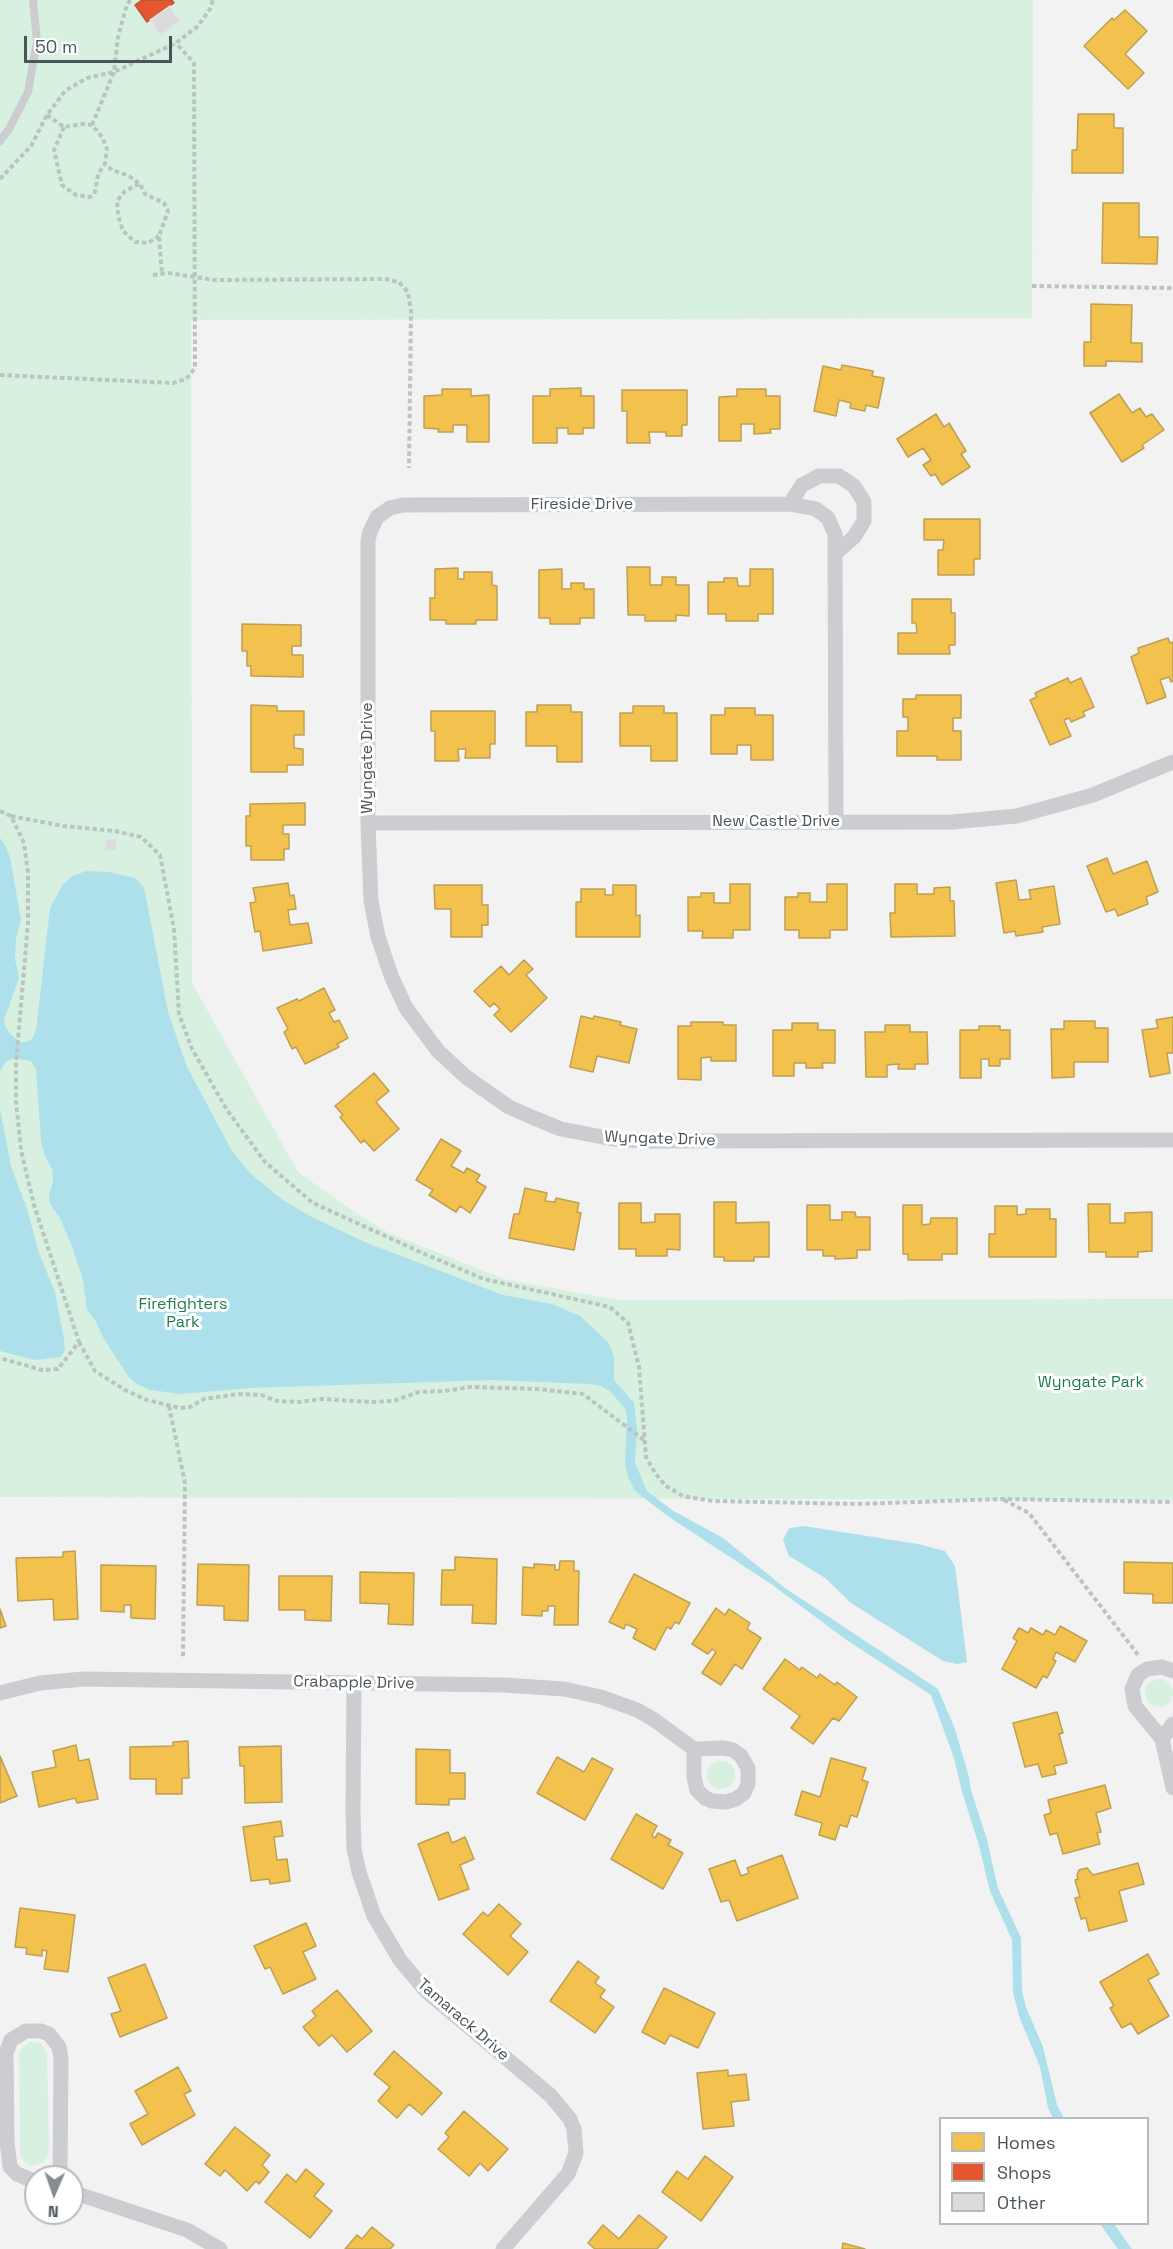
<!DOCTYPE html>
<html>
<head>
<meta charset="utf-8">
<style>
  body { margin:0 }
  #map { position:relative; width:1173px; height:2249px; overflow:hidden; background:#f2f2f2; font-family:"Space Grotesk",sans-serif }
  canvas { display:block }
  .legend { position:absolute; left:939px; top:2117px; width:210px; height:108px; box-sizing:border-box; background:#fff; border:2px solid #b6bbbe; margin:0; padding:8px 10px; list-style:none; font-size:18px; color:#49545d }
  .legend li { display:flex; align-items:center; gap:12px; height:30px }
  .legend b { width:30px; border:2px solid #b6bbbe }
  .north { position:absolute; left:24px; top:2165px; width:60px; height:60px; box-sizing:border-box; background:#fff; border:2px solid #b6bbbe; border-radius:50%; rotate:182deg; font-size:16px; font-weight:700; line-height:24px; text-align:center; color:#49545d }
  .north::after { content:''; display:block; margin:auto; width:21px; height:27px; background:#848b91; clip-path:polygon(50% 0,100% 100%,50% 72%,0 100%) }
  .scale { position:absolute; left:24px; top:36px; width:148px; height:27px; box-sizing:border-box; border:3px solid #49545d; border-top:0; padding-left:8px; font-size:18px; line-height:21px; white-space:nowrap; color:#49545d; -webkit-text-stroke:4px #fff; paint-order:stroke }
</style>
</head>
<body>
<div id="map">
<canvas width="1173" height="2249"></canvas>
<ul class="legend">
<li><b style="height:16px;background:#f2c14e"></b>Homes</li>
<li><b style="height:16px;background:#e4572e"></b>Shops</li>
<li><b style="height:16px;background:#dbdbdc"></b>Other</li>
</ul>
<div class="north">N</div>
<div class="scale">50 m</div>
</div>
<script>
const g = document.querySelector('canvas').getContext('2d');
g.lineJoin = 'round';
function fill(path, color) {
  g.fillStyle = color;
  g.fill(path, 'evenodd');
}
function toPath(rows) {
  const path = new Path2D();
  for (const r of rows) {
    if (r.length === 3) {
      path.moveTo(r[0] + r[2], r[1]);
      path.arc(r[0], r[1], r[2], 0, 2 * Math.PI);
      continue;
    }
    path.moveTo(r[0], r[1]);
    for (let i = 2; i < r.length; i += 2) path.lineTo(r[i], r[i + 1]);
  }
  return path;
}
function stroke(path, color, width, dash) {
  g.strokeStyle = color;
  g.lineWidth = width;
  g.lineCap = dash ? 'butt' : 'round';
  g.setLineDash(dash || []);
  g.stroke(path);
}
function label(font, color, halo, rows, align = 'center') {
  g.font = font + ' "Space Grotesk",sans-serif';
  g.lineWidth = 6;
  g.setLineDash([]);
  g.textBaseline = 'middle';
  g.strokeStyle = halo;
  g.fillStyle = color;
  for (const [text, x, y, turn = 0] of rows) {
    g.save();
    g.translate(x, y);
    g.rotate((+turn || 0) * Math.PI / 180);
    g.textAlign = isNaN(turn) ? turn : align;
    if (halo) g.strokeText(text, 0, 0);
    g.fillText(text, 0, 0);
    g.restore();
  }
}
fill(toPath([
  [0,0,1033,0,1032,318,191,320,192,983,298,1172,353,1211,389,1233,504,1279,617,1300,1173,1299,1173,1500,0,1497],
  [1159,1693,14],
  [721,1775,14],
  [31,2042,41,2044,47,2052,49,2149,48,2156,43,2163,31,2166,24,2161,20,2153,19,2056,22,2047]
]), '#d8f0e0');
fill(toPath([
  [0,838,5,845,10,857,21,920,16,938,15,959,19,978,4,1020,5,1026,11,1035,20,1042,27,1042,33,1038,36,1030,50,908,63,884,74,875,87,871,109,872,135,878,143,886,145,892,168,1012,187,1067,232,1151,251,1174,283,1200,310,1216,367,1243,503,1295,552,1304,580,1316,608,1342,614,1356,614,1380,634,1403,637,1430,635,1463,647,1491,672,1510,723,1538,785,1588,938,1689,955,1729,969,1777,971,1790,987,1840,998,1888,1021,1938,1022,1991,1026,2007,1043,2047,1057,2105,1064,2118,1053,2118,1048,2108,1040,2067,1019,2016,1013,1992,1012,1940,990,1891,978,1842,962,1792,954,1758,931,1695,848,1641,771,1584,669,1517,635,1491,628,1477,625,1463,627,1415,625,1409,611,1392,601,1386,589,1384,493,1380,250,1388,181,1394,150,1390,135,1383,128,1376,104,1339,95,1320,87,1310,83,1280,71,1244,60,1218,50,1204,49,1195,53,1182,52,1169,45,1156,41,1141,36,1069,31,1061,14,1058,6,1061,0,1071],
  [0,1109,11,1166,27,1209,39,1253,55,1292,64,1339,65,1350,61,1357,34,1360,0,1351],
  [804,1526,918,1544,945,1551,955,1566,967,1662,957,1664,943,1661,851,1603,825,1578,789,1556,783,1540,789,1528],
  [1100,2224,1114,2224,1132,2249,1118,2249]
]), '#aee0ec');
const homes = toPath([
  [1125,10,1147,31,1125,54,1144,73,1128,89,1084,46,1112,18,1114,20,1125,10],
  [1078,114,1114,114,1114,128,1123,128,1123,173,1072,173,1072,150,1077,150,1078,114],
  [1103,203,1139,203,1139,237,1158,237,1157,264,1102,263,1103,203],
  [1091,304,1132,305,1131,343,1142,343,1142,362,1106,361,1106,366,1084,366,1084,342,1091,342,1091,304],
  [842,365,873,371,872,376,884,378,878,408,866,405,865,411,850,408,851,403,839,400,836,416,814,411,823,366,841,370,842,365],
  [581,388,581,396,594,396,594,428,583,428,583,434,568,434,568,428,557,428,557,443,533,443,533,396,550,396,550,389,581,388],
  [442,389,471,389,471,396,489,395,489,442,467,442,467,425,453,425,453,432,438,432,439,429,424,428,424,396,442,395,442,389],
  [737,389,766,389,766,396,780,396,780,429,770,429,771,433,754,434,754,424,741,424,741,441,719,441,719,397,737,396,737,389],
  [622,390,687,390,687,425,682,425,682,436,666,436,666,432,649,432,650,443,627,443,627,411,622,411,622,390],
  [1119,394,1132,413,1140,408,1146,417,1152,414,1164,430,1142,445,1144,448,1122,462,1090,413,1119,394],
  [936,414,944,427,949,423,966,451,961,454,970,467,942,485,935,474,931,476,923,465,931,460,923,448,908,457,897,439,936,414],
  [924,519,980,519,980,559,974,559,974,575,938,575,938,550,943,550,944,540,924,540,924,519],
  [627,567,650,567,650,585,662,585,662,577,676,577,676,585,689,585,689,616,676,615,676,621,645,621,645,615,628,615,627,567],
  [458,568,458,579,464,579,464,572,492,572,492,585,497,586,497,620,476,620,476,624,446,624,446,620,430,620,430,598,435,598,435,569,458,568],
  [562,569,562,589,571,589,571,583,584,583,584,589,594,589,594,618,580,618,580,624,550,624,550,618,539,618,539,570,562,569],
  [750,569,773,569,773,614,758,614,758,621,726,621,726,614,708,614,708,582,724,582,724,578,737,578,738,586,750,586,750,569],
  [912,599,951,599,951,613,955,613,955,645,949,645,950,654,898,654,898,633,917,633,916,623,912,623,912,599],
  [242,624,301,625,301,646,292,646,292,655,303,655,303,677,251,676,251,666,247,666,247,651,242,651,242,624],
  [1168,638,1170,643,1173,642,1173,681,1171,682,1169,677,1160,680,1166,697,1147,704,1131,657,1139,653,1138,648,1168,638],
  [1068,678,1070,683,1081,678,1094,707,1083,712,1085,716,1071,722,1069,718,1064,720,1071,736,1050,745,1030,700,1037,697,1035,693,1068,678],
  [916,695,961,695,961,718,953,718,953,731,961,731,961,760,937,760,937,756,897,756,897,731,908,731,908,717,903,717,903,699,916,699,916,695],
  [251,705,277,706,277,711,304,711,304,735,294,735,294,748,303,749,303,765,287,765,287,772,251,772,251,705],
  [537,705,571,705,571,712,582,712,582,762,557,762,557,746,526,746,526,712,537,712,537,705],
  [633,706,664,706,664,713,677,713,677,761,651,761,651,746,620,746,620,713,633,713,633,706],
  [725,708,755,708,755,715,773,715,773,760,751,760,751,745,737,745,737,754,711,754,711,715,725,715,725,708],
  [431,711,495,711,495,744,490,744,490,758,465,758,466,749,458,749,459,761,435,761,435,731,431,731,431,711],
  [305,803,305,825,283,825,283,834,289,834,289,849,284,849,284,860,251,860,251,846,246,846,246,816,250,816,250,804,305,803],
  [1107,858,1113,874,1147,861,1158,892,1146,897,1148,904,1118,916,1115,909,1106,912,1087,866,1107,858],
  [1016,880,1019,900,1031,899,1029,890,1054,886,1060,924,1042,927,1043,932,1016,936,1015,931,1004,933,996,883,1016,880],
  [288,883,290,896,294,895,296,909,288,910,290,925,308,923,312,943,263,951,260,931,255,932,250,903,256,902,253,888,288,883],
  [730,884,750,884,750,930,733,930,733,938,702,938,703,931,688,931,688,897,701,897,701,893,714,893,714,903,730,903,730,884],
  [827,884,847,884,847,930,830,930,830,938,799,938,799,930,785,930,785,897,798,897,798,893,810,893,810,902,827,902,827,884],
  [895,884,917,884,917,894,934,894,934,888,950,887,950,901,954,901,955,936,891,937,890,913,895,913,895,884],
  [434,885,482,885,482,905,488,905,488,925,482,925,482,937,451,937,451,909,435,909,434,885],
  [613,885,636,885,636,916,640,915,640,937,576,937,576,902,581,902,581,889,605,889,605,895,613,895,613,885],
  [524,960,533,969,526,975,547,998,511,1032,494,1015,500,1009,494,1003,490,1007,474,991,501,966,509,975,524,960],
  [324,988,335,1010,329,1013,334,1022,339,1020,348,1038,337,1044,339,1047,305,1064,296,1047,292,1049,284,1032,288,1029,277,1008,297,999,299,1001,324,988],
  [581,1016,593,1019,594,1016,621,1022,620,1025,637,1029,629,1063,597,1056,593,1072,570,1067,581,1016],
  [1173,1017,1173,1053,1167,1053,1170,1073,1150,1077,1142,1030,1158,1028,1156,1020,1173,1017],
  [1064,1021,1095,1021,1095,1028,1108,1028,1108,1062,1074,1062,1074,1077,1052,1078,1051,1029,1064,1029,1064,1021],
  [691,1022,723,1022,723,1025,736,1025,736,1061,711,1061,711,1057,701,1058,701,1080,678,1079,678,1026,691,1026,691,1022],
  [792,1023,818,1023,818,1030,835,1030,835,1063,822,1063,823,1068,806,1068,806,1063,794,1063,794,1076,773,1076,773,1030,792,1030,792,1023],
  [885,1025,910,1025,910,1032,927,1032,928,1064,915,1064,915,1069,898,1069,899,1064,887,1065,887,1077,866,1077,865,1032,885,1032,885,1025],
  [979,1026,1000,1026,1000,1030,1010,1030,1010,1059,1000,1059,1000,1066,989,1066,989,1059,981,1059,981,1078,960,1078,960,1030,979,1030,979,1026],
  [374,1073,389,1091,376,1102,399,1129,374,1151,364,1140,361,1143,340,1117,343,1115,335,1106,374,1073],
  [441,1139,461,1151,451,1166,464,1173,467,1168,480,1175,476,1181,486,1187,470,1213,460,1206,456,1212,429,1195,433,1190,416,1180,441,1139],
  [525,1188,547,1193,545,1201,555,1202,556,1198,579,1203,577,1212,581,1213,574,1250,509,1238,514,1214,519,1214,525,1188],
  [714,1202,736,1202,736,1223,769,1222,769,1257,754,1257,754,1261,724,1261,724,1257,714,1257,714,1202],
  [619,1203,641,1203,641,1223,655,1222,655,1214,680,1214,680,1250,667,1249,667,1256,636,1256,636,1249,619,1249,619,1203],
  [1088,1204,1110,1204,1110,1223,1125,1223,1125,1213,1152,1212,1152,1251,1138,1252,1138,1257,1106,1257,1106,1252,1089,1252,1088,1204],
  [807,1205,830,1205,830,1220,842,1220,842,1212,855,1212,856,1217,870,1217,870,1250,857,1250,857,1258,835,1259,835,1256,823,1256,823,1250,807,1250,807,1205],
  [903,1205,922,1205,922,1225,930,1224,931,1218,957,1218,957,1254,942,1254,942,1260,908,1260,908,1254,903,1254,903,1205],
  [995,1206,1017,1206,1017,1215,1026,1214,1026,1209,1050,1209,1050,1219,1056,1219,1056,1257,989,1257,989,1234,995,1234,995,1206],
  [75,1551,78,1619,54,1620,53,1599,18,1601,16,1558,63,1557,63,1552,75,1551],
  [455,1557,497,1559,496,1624,472,1623,473,1605,441,1605,442,1570,455,1570,455,1557],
  [560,1561,574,1561,574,1571,579,1571,578,1625,554,1625,555,1606,548,1606,548,1611,542,1611,542,1616,522,1615,523,1567,534,1568,534,1564,555,1565,555,1570,559,1570,560,1561],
  [1124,1562,1173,1563,1173,1603,1153,1603,1153,1594,1124,1593,1124,1562],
  [198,1564,249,1565,248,1621,224,1620,224,1606,197,1605,198,1564],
  [101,1565,156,1566,155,1619,131,1618,131,1605,124,1605,124,1612,101,1611,101,1565],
  [360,1572,414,1573,413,1625,388,1624,389,1604,360,1603,360,1572],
  [634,1574,690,1603,679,1624,675,1622,671,1629,667,1627,655,1650,633,1638,637,1629,626,1624,624,1629,609,1622,634,1574],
  [279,1576,332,1576,331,1621,305,1620,305,1610,279,1610,279,1576],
  [716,1608,725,1615,729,1609,750,1623,747,1629,761,1638,742,1669,735,1664,721,1685,702,1673,716,1652,712,1649,708,1654,692,1644,716,1608],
  [0,1609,6,1626,0,1628,0,1609],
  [1060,1626,1087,1641,1075,1662,1056,1652,1053,1659,1056,1661,1047,1678,1043,1676,1036,1688,1002,1669,1017,1641,1013,1638,1019,1628,1028,1633,1031,1628,1043,1635,1046,1630,1055,1635,1060,1626],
  [785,1659,800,1670,802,1667,817,1678,820,1674,835,1685,837,1682,857,1697,839,1721,833,1718,813,1744,791,1728,800,1716,763,1689,785,1659],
  [1057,1712,1063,1733,1059,1734,1067,1763,1054,1766,1056,1774,1042,1777,1038,1764,1025,1767,1013,1723,1057,1712],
  [188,1741,189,1778,182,1778,182,1794,156,1794,156,1779,130,1779,130,1747,173,1746,173,1742,188,1741],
  [76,1745,79,1761,89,1759,98,1799,77,1803,75,1798,39,1807,32,1772,56,1767,53,1751,76,1745],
  [281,1746,282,1802,245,1803,244,1766,240,1766,239,1747,281,1746],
  [416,1749,450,1750,450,1773,465,1773,465,1799,449,1799,449,1805,416,1804,416,1749],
  [0,1756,17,1796,0,1803,0,1756],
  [557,1757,584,1772,592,1758,613,1769,585,1820,537,1793,557,1757],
  [831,1758,866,1768,862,1780,868,1782,857,1817,851,1815,847,1827,840,1825,835,1840,819,1835,822,1823,795,1815,802,1791,820,1797,831,1758],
  [1105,1785,1111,1808,1096,1813,1101,1832,1097,1833,1100,1844,1063,1854,1057,1833,1050,1835,1044,1815,1051,1813,1048,1800,1105,1785],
  [636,1814,657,1826,652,1835,655,1838,658,1833,671,1840,668,1845,683,1853,663,1889,611,1859,636,1814],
  [281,1821,283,1836,274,1837,277,1860,287,1859,290,1881,270,1884,269,1879,251,1881,243,1827,281,1821],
  [448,1832,452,1843,465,1837,474,1859,460,1865,469,1889,439,1900,418,1844,448,1832],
  [782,1855,798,1898,737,1921,729,1900,721,1902,709,1869,735,1860,741,1876,749,1873,747,1868,782,1855],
  [1138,1863,1144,1884,1119,1891,1127,1921,1089,1931,1086,1918,1081,1919,1075,1898,1080,1897,1075,1880,1078,1879,1077,1875,1079,1870,1087,1868,1093,1875,1138,1863],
  [499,1904,521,1924,510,1936,528,1952,508,1975,463,1934,483,1912,488,1916,499,1904],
  [20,1908,75,1915,68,1972,44,1969,47,1951,42,1950,42,1956,26,1954,27,1948,15,1947,20,1908],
  [306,1923,316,1946,303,1952,316,1979,283,1994,270,1967,265,1969,254,1946,306,1923],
  [1148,1954,1159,1974,1148,1980,1169,2016,1138,2034,1131,2023,1122,2028,1110,2008,1114,2006,1100,1982,1148,1954],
  [578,1961,599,1977,595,1983,605,1990,600,1997,614,2007,595,2033,550,2001,578,1961],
  [145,1964,167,2018,120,2037,111,2014,121,2011,108,1978,145,1964],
  [664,1988,715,2013,698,2048,670,2035,665,2044,642,2032,664,1988],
  [337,1990,372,2031,347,2052,332,2035,319,2046,303,2027,316,2016,312,2011,337,1990],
  [394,2051,442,2093,422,2115,409,2104,397,2118,378,2101,390,2087,374,2074,394,2051],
  [178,2067,191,2091,184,2094,195,2115,142,2145,130,2124,148,2114,135,2091,178,2067],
  [728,2070,728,2076,746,2074,749,2100,731,2102,734,2126,703,2129,697,2073,728,2070],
  [464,2111,508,2149,488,2171,480,2163,469,2176,438,2149,449,2137,445,2133,464,2111],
  [235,2127,270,2155,262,2165,269,2172,259,2184,256,2181,247,2191,225,2170,220,2176,205,2164,235,2127],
  [705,2156,733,2177,701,2221,662,2192,677,2171,688,2179,705,2156],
  [306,2169,324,2184,314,2196,332,2211,310,2238,265,2202,287,2174,296,2182,306,2169],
  [639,2215,667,2237,657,2249,595,2249,588,2243,603,2225,619,2239,639,2215],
  [372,2227,394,2245,390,2249,345,2249,357,2235,362,2239,372,2227],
  [843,2243,865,2249,842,2249,843,2243]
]);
fill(homes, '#f2c14e');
stroke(homes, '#bfa052', 1.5);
const shops = toPath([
  [142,0,172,0,174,3,147,22,135,5,142,0]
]);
fill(shops, '#e4572e');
stroke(shops, '#b6563c', 1.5);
const building = toPath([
  [170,6,180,22,160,35,150,20,170,6],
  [106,839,116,839,116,850,105,850,106,839]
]);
fill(building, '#dbdbdc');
stroke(building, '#e3e4e5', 1.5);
stroke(toPath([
  [47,115,64,127,82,124,92,125,102,137,107,149,105,164,112,170,129,176,140,184,145,194,164,203,168,211,159,236,162,274],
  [92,125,114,72,118,37,127,4,131,0],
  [64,127,54,150,62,185,76,195,90,197,95,192,98,174,105,164],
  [0,179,31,146,47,115,65,91,87,78,114,72,176,43,198,26,210,9,213,0],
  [139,184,125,191,117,201,118,215,123,231,135,242,148,243,159,236],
  [153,275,168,273,215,280,386,279,399,282,408,292,411,311,409,468],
  [1032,286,1173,288],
  [0,375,173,383,186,379,195,368,194,63,176,43],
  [0,811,11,816,24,843,28,873,28,923,16,1063,16,1101,21,1150,34,1205,79,1342,58,1369,42,1370,0,1358],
  [11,816,63,826,115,831,141,837,160,855,174,929,179,1014,192,1049,227,1110,265,1162,313,1203,427,1255,484,1279,610,1307,628,1323,639,1367,646,1457,655,1473,666,1486,683,1496,713,1501,857,1504,1001,1499,1173,1502],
  [79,1342,95,1371,125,1390,147,1400,180,1408,190,1407,204,1399,238,1394,261,1395,277,1401,299,1402,322,1399,371,1402,393,1401,419,1392,444,1391,471,1387,537,1389,583,1394,644,1440],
  [169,1406,185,1483,183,1657],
  [1004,1500,1029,1513,1139,1656]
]), '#bac5c2', 4, [4.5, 3]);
stroke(toPath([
  [0,141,9,129,28,92,37,41,33,0]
]), '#cbcdd0', 8);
stroke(toPath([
  [790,504,802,485,819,476,839,476,854,486,864,502,864,521,854,537,835,554],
  [836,822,835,534,828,518,816,509,790,504,403,505,390,508,377,517,370,532,368,540,368,823,371,901,378,937,392,978,406,1008,438,1051,466,1077,509,1107,534,1118,561,1129,613,1139,646,1141,1173,1140],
  [368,823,952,822,1017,816,1093,795,1173,762],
  [1173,1671,1162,1667,1147,1669,1138,1675,1132,1689,1135,1706,1162,1739,1173,1788],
  [354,1684,353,1810,354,1849,359,1872,374,1916,400,1960,426,1991,550,2095,570,2119,574,2129,576,2153,568,2174,503,2249],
  [0,1693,40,1683,83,1679,504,1685,564,1689,601,1697,637,1710,653,1719,694,1749,724,1748,733,1750,741,1756,748,1768,748,1784,744,1793,736,1799,726,1802,712,1801,705,1798,697,1790,694,1777,694,1749],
  [1162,1739,1173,1724],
  [36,2182,17,2174,10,2167,7,2141,6,2053,11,2040,26,2031,41,2031,49,2034,59,2047,61,2058,60,2177],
  [72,2192,187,2230,220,2249]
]), '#cbcdd0', 15);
label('16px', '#49545d', '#fff', [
  ["Fireside Drive",582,505],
  ["Wyngate Drive",368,758,-90],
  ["New Castle Drive",776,822],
  ["Wyngate Drive",660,1139,2],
  ["Crabapple Drive",354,1683,1],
  ["Tamarack Drive",463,2020,41]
]);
label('16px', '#1b7d49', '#fff', [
  ["Firefighters",183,1305],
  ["Park",183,1323],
  ["Wyngate Park",1091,1383]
]);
</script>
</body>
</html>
